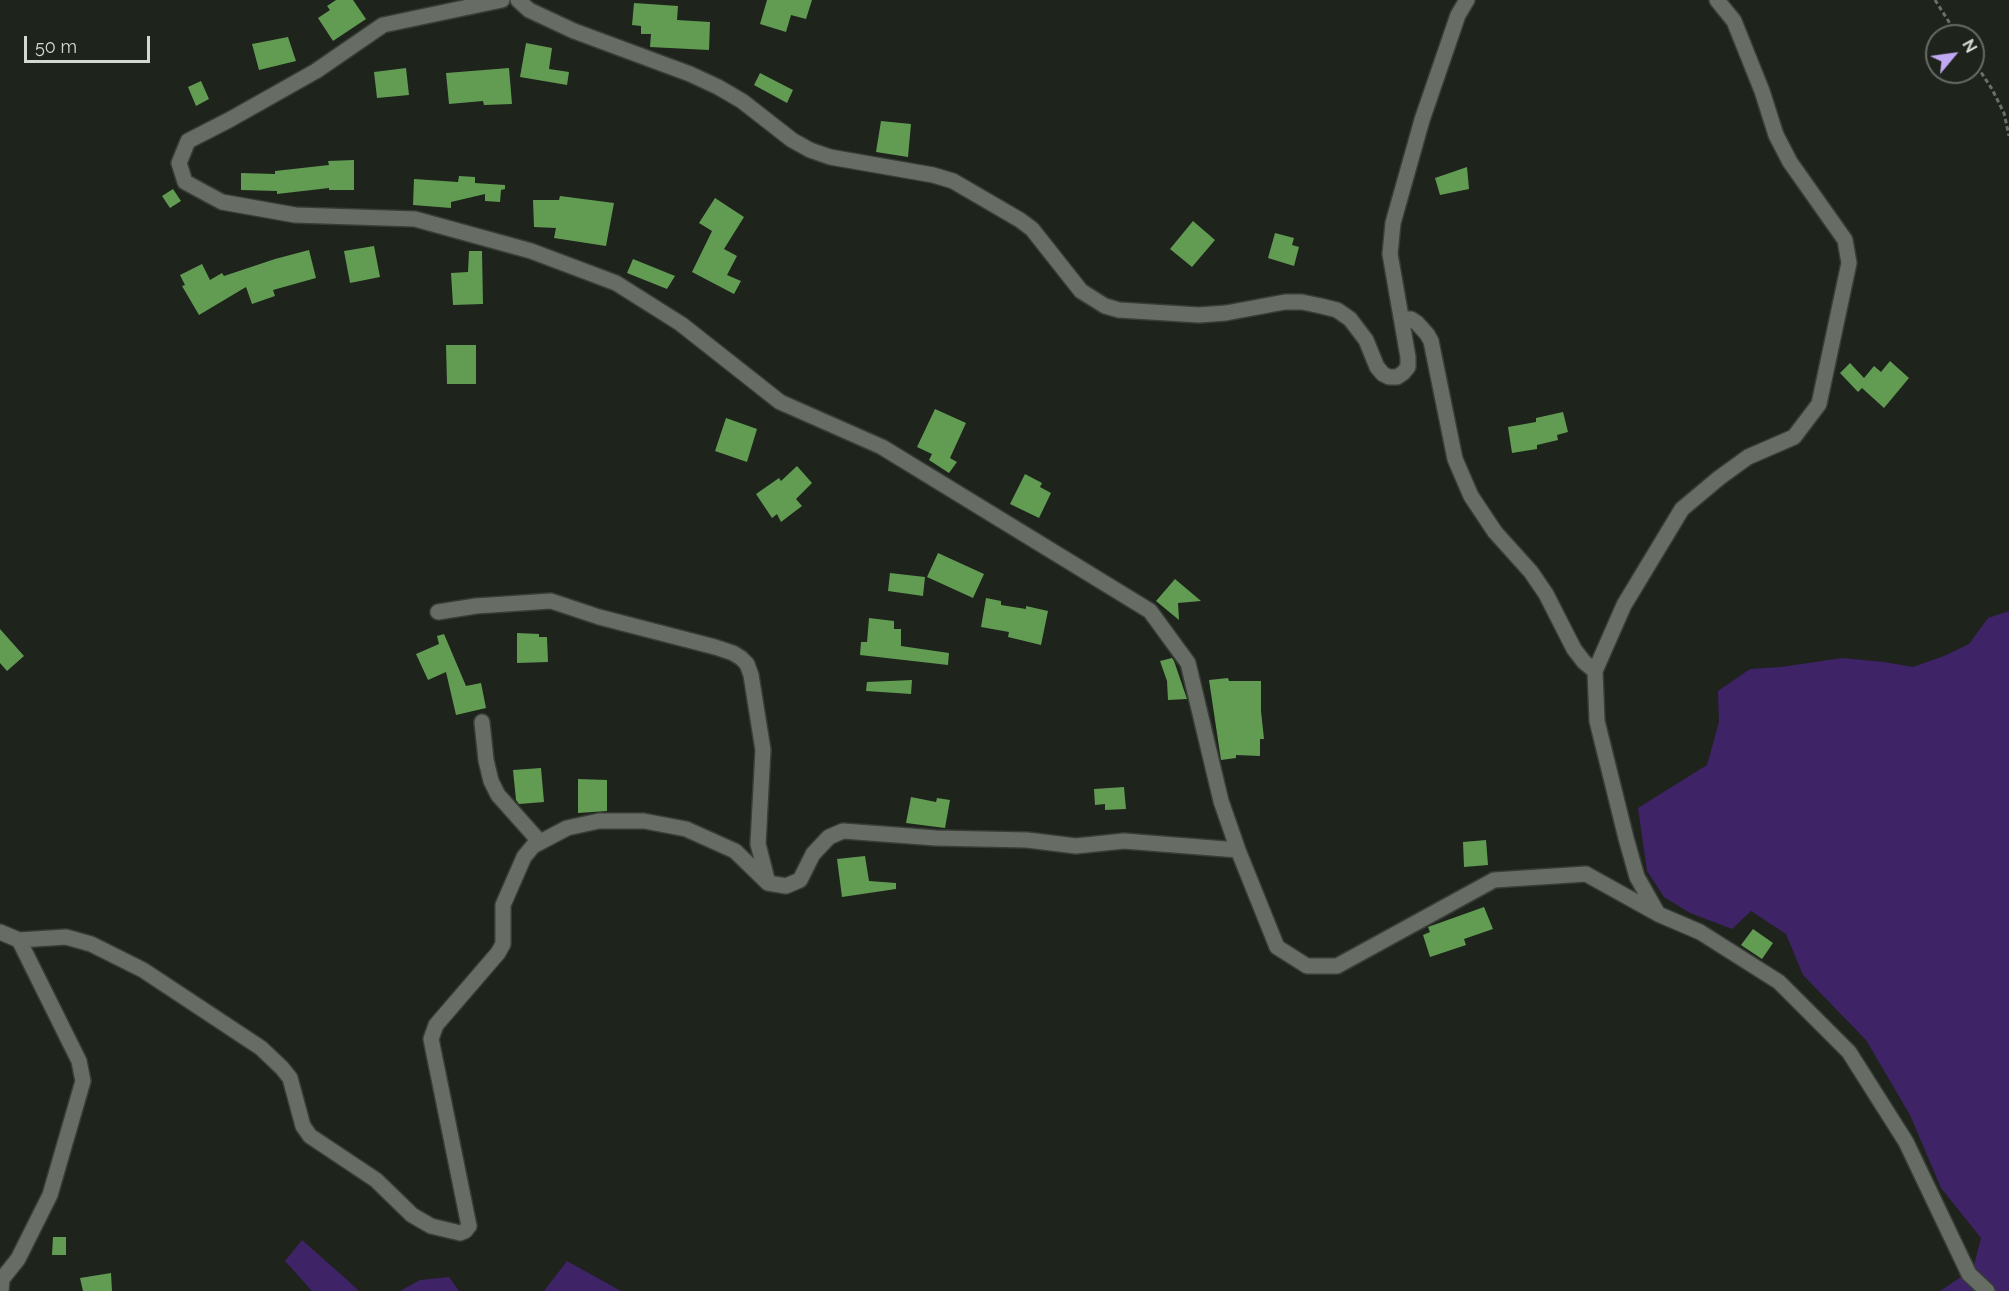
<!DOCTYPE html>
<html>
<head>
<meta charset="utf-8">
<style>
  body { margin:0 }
  #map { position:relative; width:2009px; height:1291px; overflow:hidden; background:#1e231c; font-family:Raleway,sans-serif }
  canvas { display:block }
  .north { position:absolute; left:1925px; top:24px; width:60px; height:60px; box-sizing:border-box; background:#1e231c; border:2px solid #676b65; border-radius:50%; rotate:61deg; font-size:16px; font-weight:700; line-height:24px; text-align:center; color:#d4d8d3 }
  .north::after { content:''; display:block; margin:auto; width:21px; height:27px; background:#c0a8f3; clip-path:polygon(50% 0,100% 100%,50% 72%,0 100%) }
  .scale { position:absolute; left:24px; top:36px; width:126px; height:27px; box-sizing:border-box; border:3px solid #d4d8d3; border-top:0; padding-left:8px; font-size:18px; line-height:21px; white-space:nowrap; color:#d4d8d3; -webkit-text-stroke:4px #1e231c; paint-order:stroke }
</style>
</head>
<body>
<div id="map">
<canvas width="2009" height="1291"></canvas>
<div class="north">N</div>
<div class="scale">50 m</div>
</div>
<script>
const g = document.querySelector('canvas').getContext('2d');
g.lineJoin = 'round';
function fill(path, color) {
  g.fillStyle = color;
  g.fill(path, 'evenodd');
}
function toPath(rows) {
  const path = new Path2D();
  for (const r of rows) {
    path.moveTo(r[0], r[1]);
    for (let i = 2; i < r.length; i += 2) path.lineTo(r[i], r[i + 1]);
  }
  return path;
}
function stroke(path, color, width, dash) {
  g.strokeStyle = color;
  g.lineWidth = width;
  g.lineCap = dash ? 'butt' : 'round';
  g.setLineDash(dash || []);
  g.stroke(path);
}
fill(toPath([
  [2009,611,2009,1291,1940,1291,1973,1269,1981,1238,1941,1188,1910,1115,1866,1040,1803,975,1786,934,1751,911,1732,929,1690,913,1664,897,1647,871,1638,808,1707,765,1719,722,1718,691,1750,669,1781,667,1842,658,1884,662,1913,667,1944,656,1969,644,1988,618],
  [302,1240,345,1278,359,1291,312,1291,285,1261],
  [567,1261,621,1291,544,1291],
  [449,1277,459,1291,400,1291,420,1280]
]), '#3f2367');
fill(toPath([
  [336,0,353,0,366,19,333,41,318,18,330,10,327,6],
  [767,0,812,0,806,19,791,15,786,32,760,24],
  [634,3,678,6,677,20,710,22,709,50,650,47,651,34,641,34,641,26,632,25],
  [288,37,296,61,259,70,252,44],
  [526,43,552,48,549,69,569,72,567,85,520,77],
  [406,68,409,95,377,98,374,72],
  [509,68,512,104,484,105,483,101,449,104,446,73],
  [760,73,793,90,787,103,754,85],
  [201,81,209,99,196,106,188,87],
  [881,121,911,124,908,157,876,152],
  [354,160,354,190,329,190,329,188,277,194,277,191,241,190,241,173,275,174,275,171,329,165,328,161],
  [1467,167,1469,189,1440,195,1435,178],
  [459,176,475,177,475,183,505,185,505,189,501,190,500,202,485,201,485,194,451,202,451,208,413,205,414,179,458,182],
  [173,189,181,201,170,208,162,196],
  [560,196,614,203,606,246,554,238,556,228,534,227,533,200,559,200],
  [715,198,744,217,724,249,737,256,727,275,741,281,734,294,692,272,712,231,699,223],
  [1193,221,1215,240,1192,267,1170,249],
  [1275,233,1294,238,1292,245,1299,247,1294,266,1268,258],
  [374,246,380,277,350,283,344,251],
  [309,250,316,278,273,290,275,296,252,304,246,287,199,315,182,286,185,285,180,275,202,264,210,280,222,273,224,276,275,259],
  [469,251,482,251,483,304,453,305,451,273,468,272],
  [633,259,675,276,667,289,627,273],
  [446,345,476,345,476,384,447,384],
  [1890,361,1909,378,1884,408,1862,388,1858,392,1840,373,1850,363,1864,378,1874,366,1881,372],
  [935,409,966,423,950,458,957,462,949,473,929,460,932,454,917,447],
  [1563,412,1568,432,1557,435,1558,440,1537,445,1537,449,1512,453,1508,427,1536,422,1536,418],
  [726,418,757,429,747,462,715,451],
  [797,466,812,483,796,499,802,506,781,522,777,514,772,518,756,494,779,478,781,481],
  [1025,474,1042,483,1040,487,1051,493,1039,518,1010,504],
  [938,553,984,574,973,598,927,577],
  [890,573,925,577,923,596,888,591],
  [1175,579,1201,601,1178,603,1179,620,1156,601],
  [986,598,1001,601,1001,605,1026,609,1026,606,1048,611,1041,645,1008,637,1009,632,981,627],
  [869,618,894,621,894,629,901,629,901,646,949,653,948,665,860,655,861,642,867,642],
  [0,629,24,656,7,671,0,663],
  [517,633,539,634,539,637,547,637,548,662,517,663],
  [444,634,466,686,481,683,486,708,456,715,446,672,428,680,416,654,439,644,437,636],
  [1172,658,1174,661,1187,699,1168,700,1167,681,1160,661],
  [1228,678,1229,681,1261,681,1261,711,1264,739,1260,739,1260,756,1236,755,1236,758,1221,760,1209,680],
  [912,680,911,694,866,691,867,682],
  [541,768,544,802,519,804,516,800,513,770],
  [578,779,607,780,607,811,578,813],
  [1124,787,1126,809,1105,810,1105,804,1095,805,1094,789],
  [911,797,936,802,937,798,950,800,945,828,906,823],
  [1486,840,1488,865,1464,867,1463,842],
  [865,856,869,881,896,883,896,889,842,897,837,859],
  [1484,907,1493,929,1464,939,1466,945,1430,957,1423,935,1430,932,1428,927],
  [1753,929,1773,943,1762,959,1741,945],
  [53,1237,66,1237,66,1255,52,1255],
  [111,1273,112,1291,83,1291,80,1278]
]), '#629c53');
const minor = toPath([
  [502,0,383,25,316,71,229,120,188,141,179,163,185,182,222,202,295,215,415,219,531,251,616,283,681,324,780,402,882,447,1150,611,1188,663,1221,801,1238,850,1277,947,1307,966,1337,966,1494,880,1586,874,1658,914,1700,932,1779,982,1849,1052,1906,1142,1969,1274,1987,1291],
  [518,0,529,10,574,31,690,74,718,87,742,101,792,140,810,150,830,157,933,175,953,181,1020,220,1032,229,1081,291,1105,306,1119,310,1199,315,1226,313,1285,302,1302,302,1321,306,1337,310,1350,319,1366,340,1377,367,1383,374,1389,377,1397,377,1403,373,1408,367,1408,357,1390,254,1393,223,1422,120,1458,15,1467,0],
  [1402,319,1411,319,1417,323,1427,334,1431,341,1455,459,1471,496,1495,532,1531,572,1546,594,1574,649,1584,662,1595,671],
  [438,612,476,606,551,601,599,617,715,647,733,653,741,658,747,664,751,675,763,750,758,844,768,883],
  [482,722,486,760,491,781,498,795,540,842],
  [1658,914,1637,877,1626,838,1597,721,1595,671,1624,605,1682,509,1719,478,1748,457,1794,437,1819,404,1849,263,1845,240,1790,162,1776,135,1762,91,1734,21,1717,0],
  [0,932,19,940,66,937,91,944,143,970,261,1048,282,1068,290,1078,303,1126,310,1136,376,1180,412,1215,431,1226,460,1233,465,1231,469,1226,431,1039,436,1025,498,953,503,944,503,905,524,857,533,846,567,828,599,821,644,821,686,829,735,851,768,883,786,886,800,880,813,854,829,837,843,831,936,838,1027,840,1076,846,1124,841,1238,850],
  [1,1291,2,1279,18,1259,50,1195,83,1081,79,1061,19,940]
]);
stroke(minor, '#393d38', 18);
stroke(toPath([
  [1935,0,1958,36],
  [1973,60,1992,89,2004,113,2009,136]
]), '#6b6f69', 3, [4.5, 3]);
stroke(minor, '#676d65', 15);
</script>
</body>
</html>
